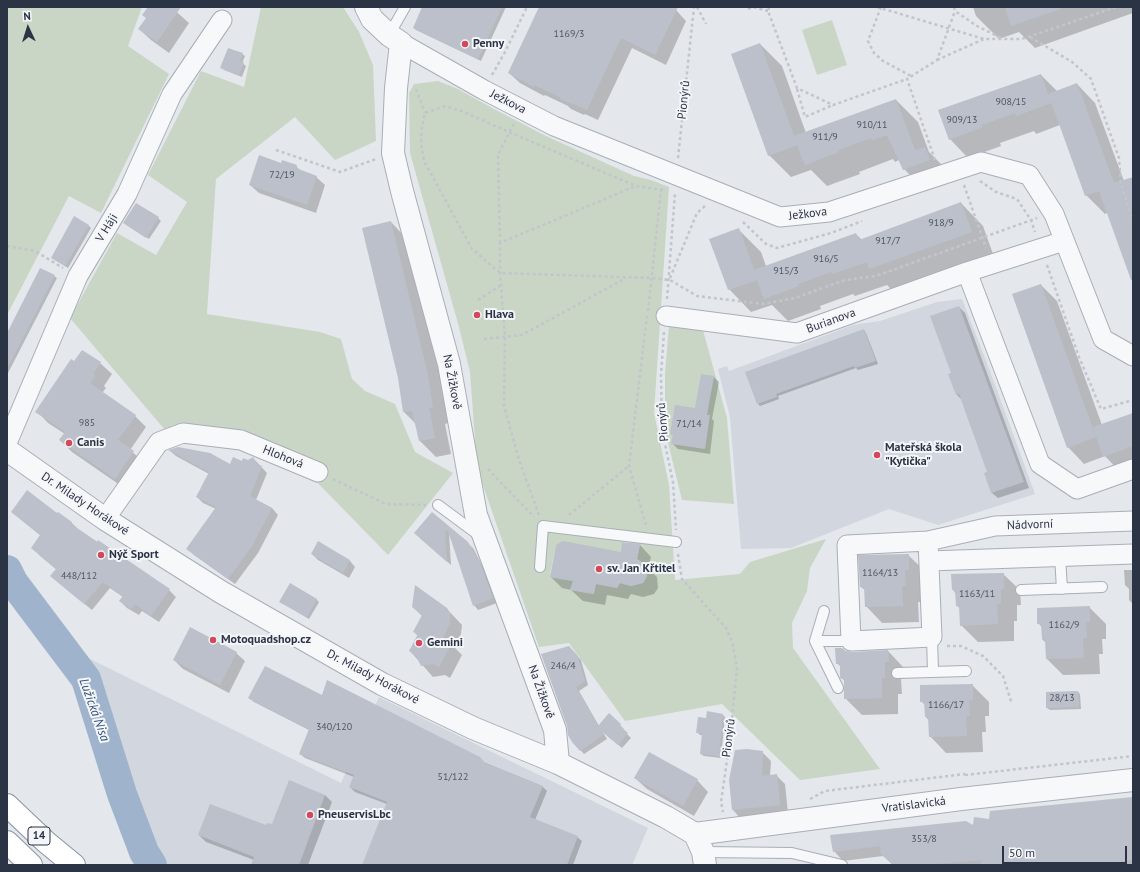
<!DOCTYPE html>
<html>
<head>
<meta charset="utf-8">
<style>
  body { margin:0 }
  #map { position:relative; width:1140px; height:872px; overflow:hidden; background:#e4e7ec; font-family:"PT Sans",sans-serif }
  canvas { display:block }
  .frame { position:absolute; inset:0; border:8px solid #2b3445; pointer-events:none }
  .north { position:absolute; left:8px; top:8px; width:40px; height:40px; -webkit-text-stroke:3px #f4f6f9; paint-order:stroke; rotate:356deg; font-size:11px; font-weight:700; line-height:16px; text-align:center; color:#2b3445 }
  .north::after { content:''; display:block; margin:auto; width:14px; height:18px; background:#2b3445; clip-path:polygon(50% 0,100% 100%,50% 72%,0 100%) }
  .scale { position:absolute; left:1002px; top:846px; width:125px; height:18px; box-sizing:border-box; border:2px solid #2b3445; border-top:0; padding-left:5px; font-size:12px; line-height:14px; white-space:nowrap; color:#2b3445; -webkit-text-stroke:3px #f4f6f9; paint-order:stroke }
</style>
</head>
<body>
<div id="map">
<canvas width="1140" height="872"></canvas>
<div class="frame"></div>
<div class="north">N</div>
<div class="scale">50 m</div>
</div>
<script>
const g = document.querySelector('canvas').getContext('2d');
g.lineJoin = 'round';
function fill(path, color) {
  g.fillStyle = color;
  g.fill(path, 'evenodd');
}
function toPath(rows) {
  const path = new Path2D();
  for (const r of rows) {
    path.moveTo(r[0], r[1]);
    for (let i = 2; i < r.length; i += 2) path.lineTo(r[i], r[i + 1]);
  }
  return path;
}
function stroke(path, color, width, dash) {
  g.strokeStyle = color;
  g.lineWidth = width;
  g.lineCap = dash ? 'butt' : 'round';
  g.setLineDash(dash || []);
  g.stroke(path);
}
function label(font, color, halo, rows, align = 'center') {
  g.font = font + ' "PT Sans",sans-serif';
  g.lineWidth = 4;
  g.setLineDash([]);
  g.textBaseline = 'middle';
  g.strokeStyle = halo;
  g.fillStyle = color;
  for (const [text, x, y, turn = 0] of rows) {
    g.save();
    g.translate(x, y);
    g.rotate((+turn || 0) * Math.PI / 180);
    g.textAlign = isNaN(turn) ? turn : align;
    if (halo) g.strokeText(text, 0, 0);
    g.fillText(text, 0, 0);
    g.restore();
  }
}
fill(toPath([
  [962,299,990,371,1035,494,938,525,889,509,791,548,741,549,730,417,718,369,727,366,729,371,853,325,880,321,937,302],
  [74,651,341,783,379,697,648,828,632,865,162,865,160,863,108,715,100,683]
]), '#d2d6de');
fill(toPath([
  [7,7,142,7,128,46,169,74,101,213,69,196,7,315],
  [261,7,343,7,359,32,373,65,376,141,335,160,295,117,216,179,207,314,320,332,341,339,352,379,365,391,395,404,415,452,453,473,388,555,309,474,213,426,165,430,70,318,117,233,156,255,187,202,148,175,201,71,244,87],
  [832,20,847,65,817,75,802,30],
  [438,81,458,89,492,108,546,136,634,176,651,180,669,187,654,413,669,485,675,580,740,574,750,562,826,539,810,568,807,591,792,623,793,648,880,769,800,780,722,704,625,721,569,643,539,647,477,468,470,372,459,327,410,153,409,93,414,84],
  [623,541,640,545,637,559,645,564,647,576,643,583,631,586,620,583,617,588,596,584,593,594,570,590,573,581,553,578,550,574,556,545,621,552],
  [669,325,703,330,727,418,734,504,682,500,665,430,665,374]
]), '#c9d6c5');
fill(toPath([
  [154,7,171,7,189,23,169,53,151,40,139,29],
  [424,7,506,7,481,61,416,30,414,28],
  [540,7,668,7,676,10,686,21,666,65,632,48,598,120,585,114,584,115,571,109,568,106,545,95,544,96,520,83,509,73],
  [973,7,1133,7,1133,13,1035,48,1019,32,999,39,976,16],
  [760,44,782,66,806,133,896,100,918,122,929,152,947,170,951,182,926,191,904,169,899,160,895,162,893,159,859,172,860,174,827,186,811,170,791,177,769,155],
  [242,54,245,56,242,63,246,66,242,77,224,70,222,67],
  [1041,75,1057,91,1077,84,1095,103,1124,181,1133,178,1133,282,1108,212,1105,214,1086,195,1060,125,1036,134,1034,131,1000,143,1001,146,968,158,950,139],
  [282,164,296,166,301,171,316,177,325,185,316,213,259,193,250,185],
  [961,203,983,226,993,254,893,291,887,285,855,296,853,294,820,306,821,309,788,321,772,305,751,312,729,289,738,229,761,252,766,266,856,234,862,240],
  [158,218,161,221,149,239,127,225],
  [391,222,407,239,443,388,448,423,445,424,451,454,436,457,420,441,416,424,404,412],
  [88,225,91,228,68,268,55,260],
  [54,276,57,278,7,375,7,336],
  [1041,285,1057,301,1102,425,1133,414,1133,468,1121,473,1105,456,1084,464,1068,447],
  [959,307,965,313,1029,488,998,498,992,493,985,473,988,472,962,400,957,395,952,374],
  [864,330,866,333,878,364,858,370,856,368,778,396,779,399,760,406,758,404],
  [83,351,100,363,112,374,104,386,106,388,102,393,135,416,146,427,130,450,145,463,127,490,72,452,60,440,65,434,48,423,37,411],
  [714,377,719,382,712,419,714,421,710,454,678,449,673,444,674,436,671,434,696,409],
  [170,451,231,466,248,461,253,458,267,473,256,500,272,508,278,515,258,553,235,584,194,555,187,548,216,509,203,503,197,497,209,474,176,456],
  [12,512,57,515,71,522,78,529,169,590,176,597,159,622,142,611,139,615,127,608,120,601,123,597,110,588,92,610,58,582,57,570,39,555,41,536],
  [432,513,473,548,486,573,497,603,478,610,474,605,449,532,451,565,420,538],
  [319,543,350,561,355,567,349,578,318,560,312,554],
  [640,545,651,557,648,569,657,577,658,588,654,594,643,597,631,594,628,599,607,595,605,605,583,601,571,590,562,588,551,577,622,554],
  [908,555,925,571,922,602,918,602,919,622,882,623,866,606,865,590,861,587],
  [1124,570,1133,570,1133,614,1133,604,1129,600,1129,589,1125,585],
  [1003,574,1020,590,1021,605,1017,605,1017,621,1014,621,1014,641,978,642,961,625,961,609,957,606,956,594,953,590],
  [316,599,319,602,309,619,280,602],
  [413,607,446,608,462,625,461,634,455,648,462,655,450,678,445,675,433,677,410,651,418,636,414,632,422,616],
  [1089,607,1106,624,1106,639,1102,639,1103,654,1099,654,1100,674,1063,675,1047,659,1046,643,1042,639,1042,627,1038,623],
  [573,651,581,660,588,685,579,691,599,726,609,714,624,729,623,730,631,738,622,748,602,731,607,739,584,754,573,742],
  [888,651,904,668,905,678,901,679,902,694,898,694,898,714,862,715,845,698,845,682,842,678,841,667,837,663,846,652,851,653],
  [236,653,245,661,229,693,183,669,174,660],
  [972,685,989,702,989,716,985,716,986,732,982,732,983,752,946,753,930,736,929,721,926,717,925,705,921,701],
  [1078,692,1080,694,1081,709,1050,710,1047,708],
  [322,696,542,786,547,791,535,820,577,837,582,841,573,865,363,865,387,804,355,792,350,787,354,777,305,758,300,754,309,730,254,702,249,698],
  [723,715,725,717,721,758,704,756,701,754,703,735,700,735,697,732,707,719],
  [762,752,771,761,770,776,776,775,785,784,788,813,741,819,733,810,730,780],
  [635,778,697,780,708,792,694,816,647,789],
  [325,795,332,802,308,865,252,865,254,860,206,842,199,835,273,826],
  [1133,798,1133,865,893,865,883,856,843,861,834,851,974,826,989,820]
]), '#0003');
stroke(toPath([
  [7,570,13,582,86,679,122,794,144,852,152,865]
]), '#9fb4cc', 30);
fill(toPath([
  [148,7,181,7,157,42,138,29,146,18,142,15],
  [422,7,502,7,478,59,413,28],
  [539,7,678,7,655,55,621,38,587,110,574,104,574,105,560,99,560,97,534,85,534,87,508,73],
  [1005,7,1060,7,1060,9,1011,26],
  [760,43,794,136,896,99,915,150,925,147,930,160,903,170,887,135,872,140,871,138,838,150,839,152,805,165,797,145,768,156,731,54],
  [228,48,243,53,240,61,244,62,239,75,220,68],
  [1041,74,1048,94,1077,83,1114,183,1133,177,1133,280,1131,280,1099,191,1085,196,1050,99,1051,103,1016,116,1015,113,982,125,983,127,949,140,938,110],
  [259,155,281,163,282,160,297,165,296,168,317,176,307,205,249,185],
  [961,202,972,232,869,269,867,262,832,274,831,272,798,284,799,286,764,299,757,280,728,290,709,239,739,228,754,270,856,233,859,240],
  [136,203,159,217,146,238,123,223],
  [74,216,89,225,65,266,51,258],
  [391,221,427,371,433,407,429,408,435,438,419,441,412,411,403,412,398,378,362,228],
  [40,268,55,275,7,369,7,333],
  [1041,284,1096,437,1067,448,1012,294],
  [959,306,1024,482,991,493,984,473,987,472,959,394,956,395,948,374,951,373,930,316],
  [864,329,876,361,855,368,854,366,776,394,777,397,757,404,745,372],
  [82,350,101,362,93,374,95,376,90,383,136,415,118,440,134,451,115,479,59,440,65,432,35,412,71,359,74,361],
  [701,374,714,376,707,415,710,415,705,449,671,444,673,435,670,434,675,405,695,408],
  [1133,413,1133,446,1103,457,1093,427],
  [178,447,210,453,230,464,233,457,242,461,243,458,248,460,253,457,257,464,262,466,250,496,272,508,252,546,228,579,186,549,216,507,196,497,209,472,168,450],
  [27,490,57,513,58,512,72,522,70,523,97,542,98,540,170,589,151,616,135,604,131,609,119,601,123,596,103,582,84,604,50,576,56,569,31,548,40,535,11,512],
  [432,512,468,542,482,567,493,598,473,606,448,531,445,531,447,562,414,533],
  [318,541,350,560,343,573,311,554],
  [563,541,621,552,622,542,640,544,637,559,645,564,647,576,643,583,631,586,620,583,617,588,596,584,594,594,570,590,573,581,550,577,556,545],
  [909,554,909,570,905,570,906,586,902,586,903,606,865,607,864,587,860,587,858,555],
  [1004,573,1004,589,1001,589,1001,604,997,604,998,624,960,626,959,606,956,606,955,590,952,590,951,574],
  [290,583,317,599,307,617,279,602],
  [415,585,447,608,450,613,450,623,443,638,452,643,439,667,433,664,421,666,416,656,409,651,418,634,413,632,422,615,412,607],
  [1090,606,1090,622,1086,623,1087,638,1083,638,1084,658,1046,659,1045,639,1042,639,1041,624,1037,624,1037,608],
  [190,627,237,652,220,685,173,660],
  [569,646,577,655,585,681,576,687,598,726,609,713,621,724,620,726,628,733,618,745,601,731,603,735,580,751,572,742,568,735,567,726,541,654],
  [835,648,842,648,846,651,852,652,888,650,889,662,885,662,885,678,882,678,882,698,844,699,844,679,841,679,840,677,840,664,836,664],
  [265,666,322,695,327,680,480,757,485,763,543,786,530,817,578,836,567,865,362,865,387,802,349,787,354,775,299,754,309,729,248,698],
  [973,684,973,700,969,700,970,716,966,716,967,736,929,737,928,717,925,717,924,702,920,702,920,685],
  [1078,691,1079,707,1046,708,1046,692],
  [707,711,723,714,719,756,700,754,702,733,696,733,698,717,706,718],
  [747,749,763,751,762,776,777,774,780,805,732,810,729,780,735,750],
  [649,752,698,779,683,806,634,778],
  [289,780,325,795,299,865,251,865,254,857,198,835,210,804,266,825,267,823,272,824],
  [1133,797,1133,860,1121,861,1122,865,980,865,982,860,925,865,894,865,881,854,880,846,833,852,830,835,966,821,973,825,974,817,989,819,990,811]
]), '#bbc0ca');
const service = toPath([
  [389,35,405,7],
  [438,505,480,536],
  [1060,556,1062,589],
  [540,567,543,526,676,542],
  [1021,590,1102,587],
  [824,611,815,641,838,688],
  [932,637,933,672],
  [815,641,851,641],
  [897,673,966,671],
  [703,852,792,853,842,865]
]);
const minor = toPath([
  [401,43,484,90,554,126,780,217,829,212,981,162,1029,175,1054,214,1103,339,1133,356],
  [967,272,1040,464,1077,489,1133,469],
  [666,316,797,333,967,272,1064,241],
  [7,443,78,276,127,194,172,94,222,20],
  [105,519,159,442,183,433,241,440,318,472],
  [928,541,932,637,851,641,847,545,928,541,995,526,1133,521],
  [929,561,1133,554]
]);
const tertiary = toPath([
  [366,7,372,19,389,35,401,43,396,88,393,153,402,191,449,364,476,515,555,730,558,763],
  [7,450,105,519,221,592,382,684,473,728,558,763,666,817,695,834],
  [695,834,961,799,1133,780],
  [695,834,703,852,705,865]
]);
const trunk = toPath([
  [7,805,46,842,74,865],
  [7,842,31,865]
]);
stroke(service, '#a9aeb7', 12);
stroke(minor, '#a9aeb7', 21);
stroke(tertiary, '#a9aeb7', 24);
stroke(trunk, '#8b94a3', 24);
stroke(toPath([
  [697,7,706,24],
  [769,7,768,11,797,88,833,105,907,79],
  [877,7,984,39,1022,39,1116,7],
  [881,7,868,41,874,53,883,61,911,76],
  [954,7,955,11,977,26,1001,38],
  [748,9,753,7,768,11],
  [1030,37,1072,62,1091,79,1119,158,1121,184,1133,221],
  [937,60,984,39],
  [492,75,505,52,527,7],
  [416,89,425,113],
  [797,89,805,117,833,105],
  [276,150,340,172,376,159],
  [678,158,694,7],
  [935,160,907,79,937,60,955,11],
  [980,181,996,192,1017,199,1031,220,1035,232],
  [964,185,986,248],
  [663,190,636,186,509,132,464,112,445,106,425,113,422,126,421,143,424,161,472,249,500,273,652,278,670,280,697,296,763,304,795,298,845,280,876,276,1037,218],
  [743,222,766,244,777,248,831,233,862,221],
  [500,243,498,155,514,123],
  [7,246,35,251,63,268],
  [1047,265,1079,357,1101,409,1133,400],
  [670,278,697,213,705,206],
  [667,299,675,193],
  [478,300,501,285],
  [648,311,661,190],
  [664,332,661,376,662,430,673,482,676,530],
  [484,339,522,335,626,278],
  [488,469,534,517],
  [333,479,386,504,426,505],
  [539,515,519,460,504,406,505,337,500,273,500,243,636,186],
  [569,515,629,466],
  [646,525,629,466,647,316],
  [678,554,682,579,726,628,732,641,737,667,730,740,721,802,723,812],
  [947,646,961,646,983,656,1003,676,1012,704],
  [965,775,1133,756],
  [810,799,825,791,965,774]
]), '#c2c5cb', 2.5, [3, 3]);
stroke(service, '#f7f8fa', 10);
stroke(minor, '#f7f8fa', 19);
stroke(tertiary, '#f7f8fa', 22);
stroke(trunk, '#fff', 22);
for (const [x, y, r, color] of [
  [465,44,4,"#d1495b"],
  [477,315,4,"#d1495b"],
  [69,443,4,"#d1495b"],
  [877,455,4,"#d1495b"],
  [101,555,4,"#d1495b"],
  [599,569,4,"#d1495b"],
  [213,640,4,"#d1495b"],
  [419,643,4,"#d1495b"],
  [310,815,4,"#d1495b"]
]) {
  const dot = new Path2D();
  dot.arc(x, y, r, 0, 2 * Math.PI);
  g.fillStyle = color;
  g.fill(dot);
  stroke(dot, '#f4f6f9', 1.5);
}
label('10px', '#4f5766', null, [
  ["1169/3",569,34],
  ["908/15",1011,102],
  ["909/13",962,120],
  ["910/11",872,125],
  ["911/9",825,137],
  ["72/19",282,175],
  ["918/9",941,223],
  ["917/7",888,241],
  ["916/5",826,259],
  ["915/3",786,271],
  ["985",87,423],
  ["71/14",689,424],
  ["1164/13",880,573],
  ["448/112",79,576],
  ["1163/11",977,594],
  ["1162/9",1064,625],
  ["246/4",563,666],
  ["28/13",1062,698],
  ["1166/17",946,705],
  ["340/120",334,727],
  ["51/122",453,777],
  ["353/8",924,839]
]);
for (const [x, y, w] of [
  [39,836,22]
]) {
  const box = new Path2D();
  box.roundRect(x - w / 2, y - 9, w, 18, 3);
  g.fillStyle = '#f4f6f9';
  g.fill(box);
  stroke(box, '#2b3445', 1);
}
label('bold 11px', '#2b3445', null, [
  ["14",39,836]
]);
label('bold 12px', '#2b3445', '#f4f6f9', [
  ["Penny",473,44],
  ["Hlava",485,315],
  ["Canis",77,443],
  ["Mateřská škola",885,448],
  ["\"Kytička\"",885,462],
  ["Nýč Sport",109,555],
  ["sv. Jan Křtitel",607,569],
  ["Motoquadshop.cz",221,640],
  ["Gemini",427,643],
  ["PneuservisLbc",318,815]
], 'left');
label('12px', '#2b3445', '#f4f6f9', [
  ["Pionýrů",684,100,-84],
  ["Ježkova",508,102,27],
  ["Ježkova",808,214,-7],
  ["V Háji",107,228,-59],
  ["Burianova",831,321,-20],
  ["Na Žižkově",452,382,79],
  ["Pionýrů",663,422,-95],
  ["Hlohová",283,457,22],
  ["Dr. Milady Horákové",85,504,34],
  ["Nádvorní",1030,525,-2],
  ["Dr. Milady Horákové",373,677,28],
  ["Na Žižkově",541,692,70],
  ["Pionýrů",729,738,-83],
  ["Vratislavická",914,805,-7]
]);
label('italic 13px', '#34527a', '#f4f6f9', [
  ["Lužická Nisa",94,710,70]
]);
</script>
</body>
</html>
